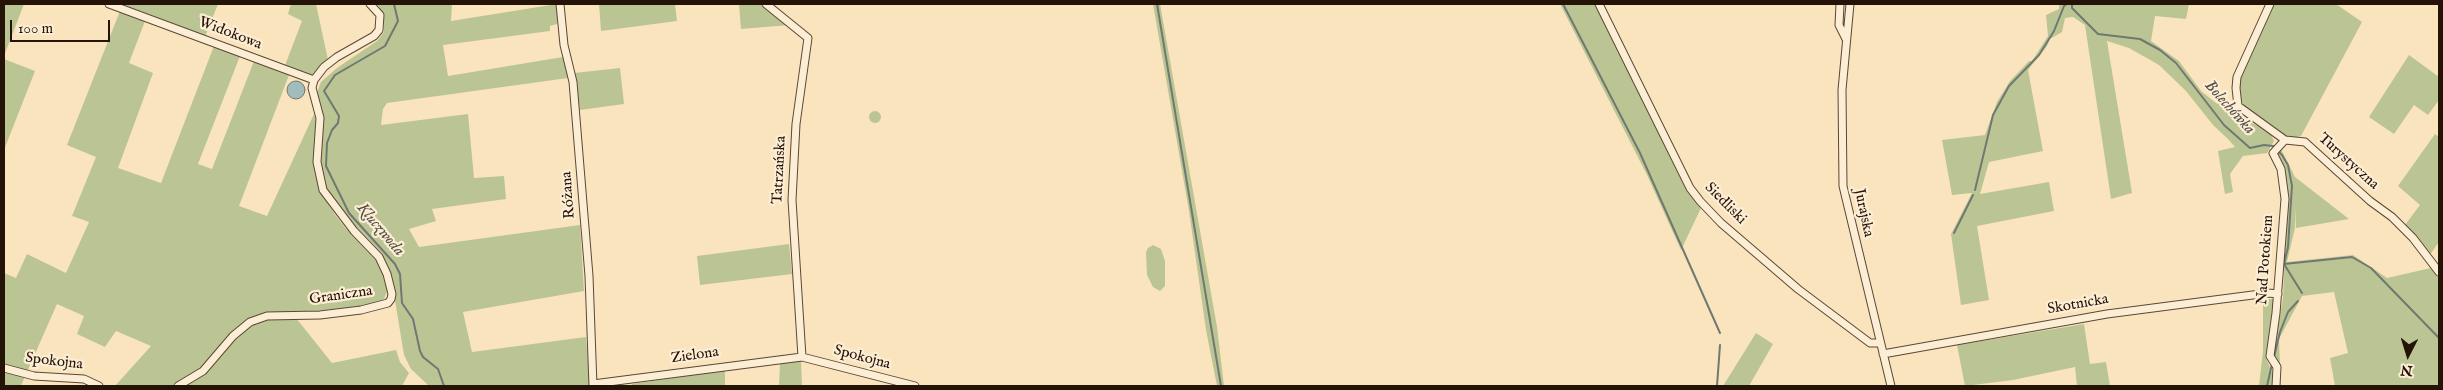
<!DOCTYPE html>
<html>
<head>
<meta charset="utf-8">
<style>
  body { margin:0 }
  #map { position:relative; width:2443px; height:390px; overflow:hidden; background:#fae4be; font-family:"IM FELL English",serif }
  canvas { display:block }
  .frame { position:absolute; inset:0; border:5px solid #261307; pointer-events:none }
  .north { position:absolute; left:2383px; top:330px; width:50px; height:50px; -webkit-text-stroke:4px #fcedd5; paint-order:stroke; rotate:185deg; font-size:14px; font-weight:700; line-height:20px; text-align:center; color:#261307 }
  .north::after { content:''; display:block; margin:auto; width:18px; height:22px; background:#261307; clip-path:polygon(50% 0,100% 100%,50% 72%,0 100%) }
  .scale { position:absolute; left:10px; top:20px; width:100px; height:22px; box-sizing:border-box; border:2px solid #261307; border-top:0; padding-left:6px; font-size:15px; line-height:18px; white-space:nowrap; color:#261307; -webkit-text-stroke:4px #fcedd5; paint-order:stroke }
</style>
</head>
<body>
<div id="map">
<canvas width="2443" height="390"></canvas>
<div class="frame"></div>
<div class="north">N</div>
<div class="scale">100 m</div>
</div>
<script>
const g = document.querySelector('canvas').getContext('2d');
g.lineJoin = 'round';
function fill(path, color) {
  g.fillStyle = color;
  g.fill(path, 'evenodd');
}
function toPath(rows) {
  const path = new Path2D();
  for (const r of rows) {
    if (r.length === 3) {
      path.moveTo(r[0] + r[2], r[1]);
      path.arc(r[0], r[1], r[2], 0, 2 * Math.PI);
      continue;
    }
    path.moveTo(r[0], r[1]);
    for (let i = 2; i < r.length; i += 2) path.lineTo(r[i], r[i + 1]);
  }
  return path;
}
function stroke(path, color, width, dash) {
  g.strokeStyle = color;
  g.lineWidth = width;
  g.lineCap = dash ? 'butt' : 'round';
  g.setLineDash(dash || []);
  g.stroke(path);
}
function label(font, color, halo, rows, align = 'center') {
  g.font = font + ' "IM FELL English",serif';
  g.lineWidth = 4.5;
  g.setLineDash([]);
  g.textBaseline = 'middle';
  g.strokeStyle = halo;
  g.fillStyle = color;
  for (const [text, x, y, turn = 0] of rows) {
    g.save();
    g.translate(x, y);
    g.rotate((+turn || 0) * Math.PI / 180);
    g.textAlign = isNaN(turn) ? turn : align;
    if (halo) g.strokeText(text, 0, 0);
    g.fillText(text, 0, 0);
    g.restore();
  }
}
fill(toPath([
  [4,4,24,4,4,56],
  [120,4,218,4,205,37],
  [291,4,316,4,328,60,313,75,306,76,284,68,302,21,288,14],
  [377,4,452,4,451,21,557,4,557,24,550,26,550,31,443,45,448,76,563,57,568,78,387,103,383,109,381,125,468,114,474,178,504,176,506,199,432,209,436,221,409,229,419,247,580,225,584,291,463,312,472,352,586,337,590,386,429,386,411,369,404,355,391,276,382,255,356,230,340,210,327,188,321,171,319,153,323,133,316,95,321,82,337,68,377,41,384,32,384,14],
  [599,4,675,4,677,21,601,31],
  [739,4,761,4,790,25,741,29],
  [1153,4,1160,4,1217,327,1224,386,1217,386,1206,330,1189,211],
  [1560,4,1596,4,1686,190,1701,208,1681,250,1647,175],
  [2059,4,2189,4,2186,19,2155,16,2151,41,2179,61,2201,91,2216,103,2233,109,2241,118,2258,126,2271,135,2274,141,2267,153,2243,156,2230,174,2233,192,2225,194,2218,151,2235,147,2228,139,2213,125,2186,91,2159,65,2129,48,2107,41,2132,193,2111,199,2085,25,2073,17,2065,18,2062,32,2050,39,2047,46,2028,70,2043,151,1989,162,1980,194,2049,182,2054,211,1977,226,1989,300,1961,305,1951,234,1972,193,1952,195,1942,140,1985,135,1997,102,2010,81,2029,61,2032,61,2048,36,2046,15,2059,9],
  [2272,4,2336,4,2362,22,2301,136,2283,140,2244,105,2238,95,2242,71],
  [120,11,145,21,129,63,153,73,118,168,161,183,214,46,240,56,198,164,212,169,254,61,289,75,239,206,267,216,314,114,317,123,314,168,323,196,336,216,347,230,372,251,382,268,388,289,384,299,376,304,248,319,230,333,235,338,251,324,266,319,296,318,332,363,396,350,400,362,409,373,402,386,115,386,151,346,116,331,105,347,77,334,84,316,57,304,27,372,4,366,4,273,16,278,27,254,66,273,89,222,72,216,96,157,67,145],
  [2409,55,2439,77,2439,100,2428,115,2414,105,2394,134,2369,117],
  [4,59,35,71,4,150],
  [620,68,624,104,580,110,574,73],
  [875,117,6],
  [2435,134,2439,137,2439,242,2429,256,2405,225,2420,205,2398,186],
  [2281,149,2295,177,2349,219,2296,228,2295,208,2295,228,2287,262,2353,255,2387,278,2431,268,2439,278,2439,386,2335,386,2330,358,2348,353,2334,292,2302,296,2279,339,2280,365,2273,355,2283,298,2287,185,2285,169,2275,156],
  [789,244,792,274,700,285,697,256],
  [1153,245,1161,249,1165,261,1165,286,1160,291,1153,287,1147,275,1146,252,1148,248],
  [2263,299,2274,299,2266,358,2274,377,2275,386,2259,386,2263,351],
  [2084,324,2090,364,2106,362,2110,386,2077,386,2075,367,2013,380,1965,386,1957,345],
  [1756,333,1773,344,1749,386,1723,386],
  [801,361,802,386,779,386,780,363],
  [725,370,725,386,632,386,632,384],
  [4,371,25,376,21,386,4,386]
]), '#bbc594');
const water = toPath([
  [296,90,9]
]);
fill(water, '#a1bcba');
stroke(water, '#707872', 1);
stroke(toPath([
  [394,4,398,21,385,46,335,75,324,91,339,116,338,123,332,130,327,143,326,166,349,213,395,264,400,274,402,303,413,319,420,351,423,357,438,369,444,386],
  [1157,4,1221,386],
  [1563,4,1640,153,1720,333],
  [2072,4,2072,8,2098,34,2140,39,2160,50,2176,63,2224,125,2250,148,2264,145,2273,146,2282,155,2288,165,2292,186,2288,247,2284,264,2302,293],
  [1975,190,1993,115,2009,86,2039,55,2054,31,2064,6,2067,4],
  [1954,233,1973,195],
  [2284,264,2352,257,2371,268,2439,338],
  [2274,357,2280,332,2288,312,2298,301],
  [1717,386,1720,345],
  [2267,386,2272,364]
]), '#707872', 2);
const minor = toPath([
  [109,4,314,80],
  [560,4,564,45,573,82,589,276,593,386],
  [766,4,808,38,796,124,792,200,802,357],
  [1599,4,1690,188,1700,201,1721,223,1798,289,1870,343,1880,343],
  [1840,4,1839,25,1846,39],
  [1850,4,1842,90,1843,186,1891,386],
  [2270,4,2237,77,2236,88,2238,106,2285,140,2305,142,2370,201,2392,217,2413,238,2439,272],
  [1883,354,2107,314,2268,293,2278,294],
  [4,368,34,376,84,379,99,386],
  [593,384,802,357,915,386],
  [178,386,203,371,233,336,250,322,267,316,320,315,361,310,388,303,391,299,392,294,387,274,379,257,354,231,323,190,317,162,320,118,312,88,314,80,324,67,337,57,374,36,379,30,380,15,370,4],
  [2276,386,2277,367,2270,356,2276,313,2285,199,2281,169,2273,153,2285,140]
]);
stroke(minor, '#5b4735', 9);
stroke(minor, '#fcedd5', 7);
label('15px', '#261307', '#fcedd5', [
  ["Widokowa",230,34,21],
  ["Turystyczna",2348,162,42],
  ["Tatrzańska",780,170,-87],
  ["Różana",569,195,-94],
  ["Siedliski",1725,204,45],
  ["Jurajska",1863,213,78],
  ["Nad Potokiem",2266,260,-86],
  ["Graniczna",341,296,-8],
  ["Skotnicka",2078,305,-10],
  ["Zielona",695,356,-8],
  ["Spokojna",862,358,15],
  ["Spokojna",54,362,7]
]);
label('italic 16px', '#514e46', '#fcedd5', [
  ["Bolechówka",2229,108,48],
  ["Kluczwoda",380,230,50]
]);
</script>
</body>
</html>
